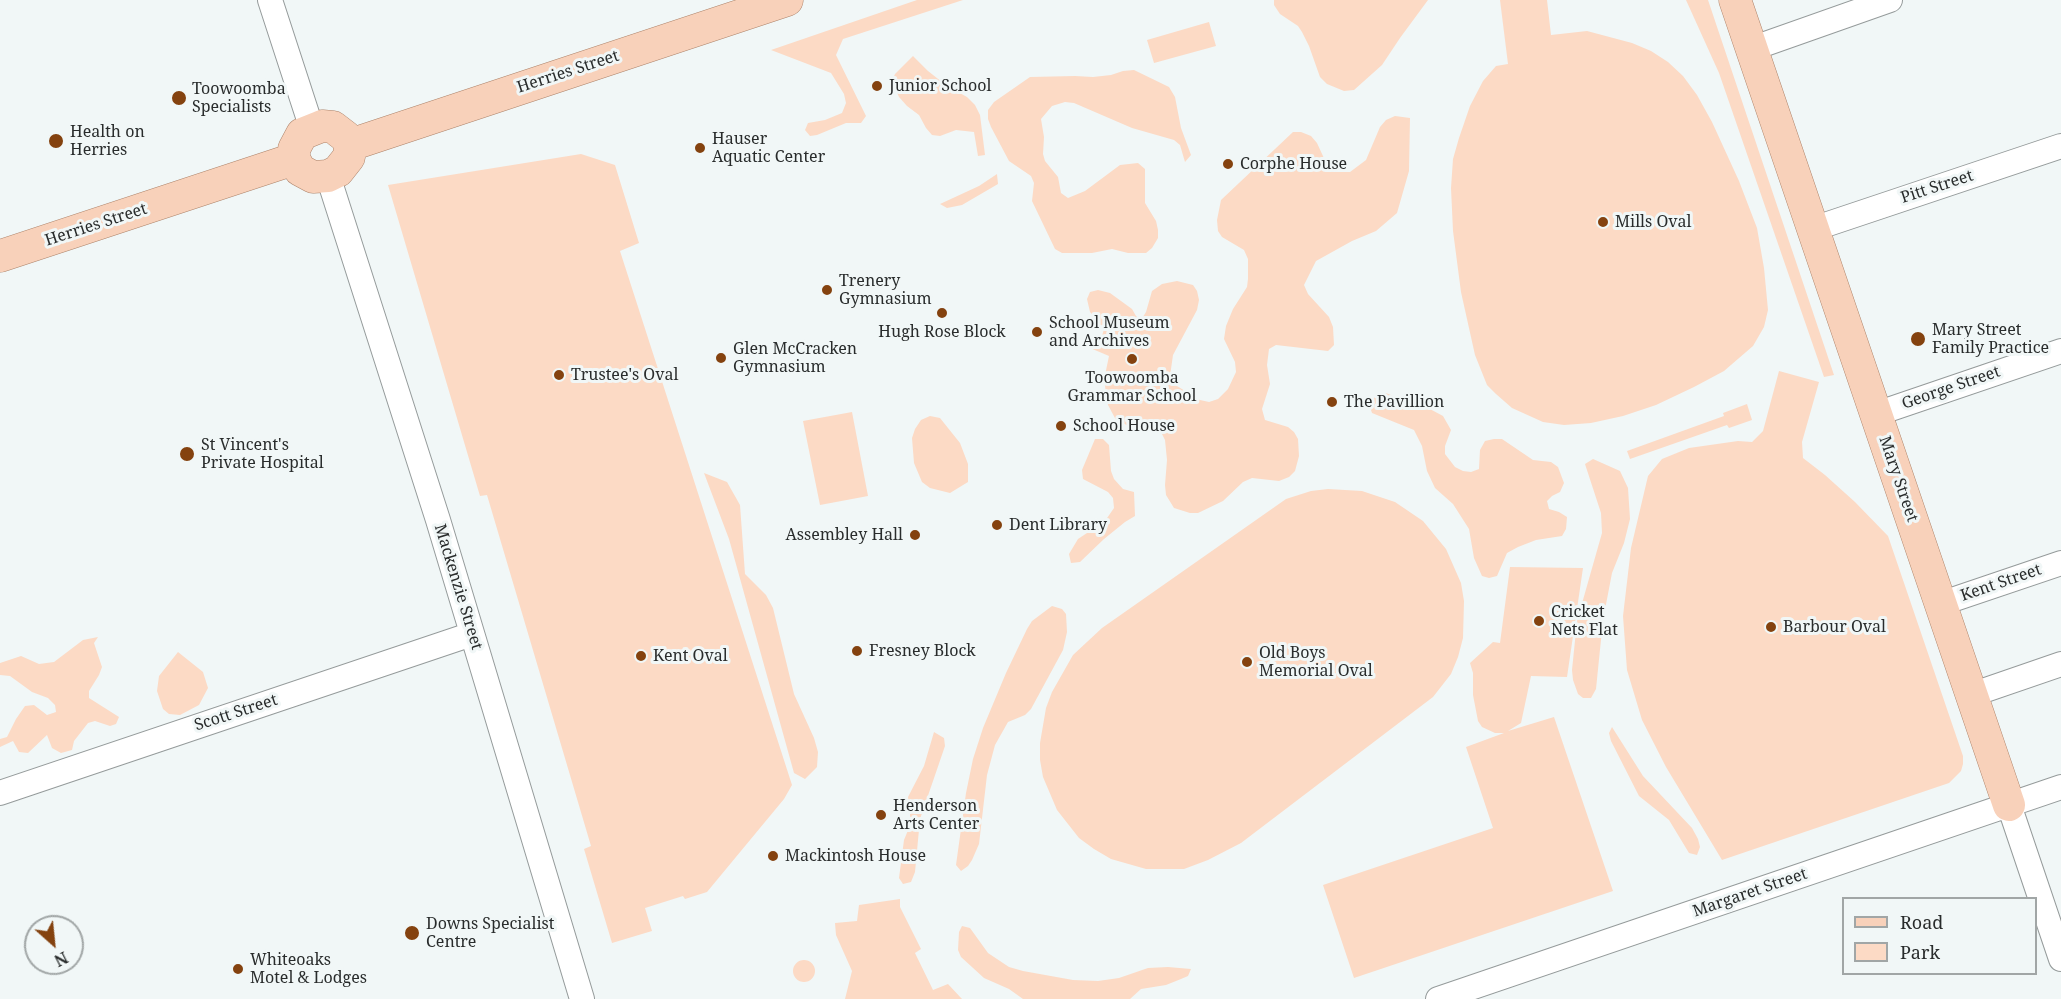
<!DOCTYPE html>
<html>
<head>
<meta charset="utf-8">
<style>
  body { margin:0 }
  #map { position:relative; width:2061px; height:999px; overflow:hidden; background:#f1f7f7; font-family:"Noto Serif",serif }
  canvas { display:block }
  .legend { position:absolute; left:1842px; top:897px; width:195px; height:78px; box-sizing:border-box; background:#f1f7f7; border:2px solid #a1a6a6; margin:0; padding:8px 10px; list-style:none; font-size:18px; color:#292c2c }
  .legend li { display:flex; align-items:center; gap:12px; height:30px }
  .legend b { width:30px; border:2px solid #a1a6a6 }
  .north { position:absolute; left:24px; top:915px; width:60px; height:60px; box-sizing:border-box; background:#f1f7f7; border:2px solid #a1a6a6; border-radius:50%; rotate:153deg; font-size:16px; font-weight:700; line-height:24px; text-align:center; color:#292c2c }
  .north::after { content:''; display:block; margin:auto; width:21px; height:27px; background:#84420f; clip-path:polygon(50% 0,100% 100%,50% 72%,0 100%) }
</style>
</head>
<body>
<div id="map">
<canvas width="2061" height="999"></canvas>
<ul class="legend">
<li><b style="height:8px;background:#f8d1ba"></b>Road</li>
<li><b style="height:16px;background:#fcdac5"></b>Park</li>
</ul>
<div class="north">N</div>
</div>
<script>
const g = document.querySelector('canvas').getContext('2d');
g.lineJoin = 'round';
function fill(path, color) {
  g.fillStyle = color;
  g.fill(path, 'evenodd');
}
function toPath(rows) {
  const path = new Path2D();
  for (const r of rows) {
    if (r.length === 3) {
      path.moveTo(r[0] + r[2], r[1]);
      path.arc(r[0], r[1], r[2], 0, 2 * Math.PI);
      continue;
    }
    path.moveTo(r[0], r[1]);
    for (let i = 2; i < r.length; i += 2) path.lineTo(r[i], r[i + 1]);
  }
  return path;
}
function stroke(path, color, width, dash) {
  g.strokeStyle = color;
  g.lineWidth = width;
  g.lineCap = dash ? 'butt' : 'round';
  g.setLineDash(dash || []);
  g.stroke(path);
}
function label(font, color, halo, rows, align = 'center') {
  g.font = font + ' "Noto Serif",serif';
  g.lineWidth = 6;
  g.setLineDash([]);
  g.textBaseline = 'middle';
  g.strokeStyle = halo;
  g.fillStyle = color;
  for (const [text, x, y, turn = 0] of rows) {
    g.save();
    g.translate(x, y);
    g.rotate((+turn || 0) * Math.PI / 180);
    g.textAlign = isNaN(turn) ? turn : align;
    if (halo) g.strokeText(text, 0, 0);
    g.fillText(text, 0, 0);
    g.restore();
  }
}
fill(toPath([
  [917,0,963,0,843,39,836,55,866,116,861,123,846,123,817,135,810,136,805,130,808,123,825,120,842,113,846,103,844,94,831,73,771,50],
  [1274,0,1428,0,1400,38,1382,65,1354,90,1344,91,1327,84,1320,77,1309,46,1302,32,1298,26,1280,14,1274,5],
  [1500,0,1547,0,1551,35,1587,31,1632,43,1651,51,1668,62,1683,76,1697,95,1712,122,1739,181,1757,228,1764,268,1768,310,1764,327,1753,346,1724,371,1694,387,1656,405,1623,416,1591,423,1564,425,1543,422,1512,408,1496,394,1487,385,1475,355,1461,292,1453,231,1451,188,1453,159,1459,138,1470,106,1483,81,1496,66,1508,64],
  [1686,0,1708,0,1834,375,1824,377,1719,73],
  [1209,22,1216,46,1154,63,1147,40],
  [913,56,928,71,947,86,967,97,975,105,980,115,985,155,978,156,974,132,956,130,940,136,932,135,926,128,919,115,907,106,899,97,892,81,895,74],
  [1134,70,1169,87,1175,97,1181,128,1191,155,1185,162,1180,145,1174,140,1132,128,1074,103,1065,102,1052,106,1041,119,1044,137,1043,154,1045,161,1058,177,1061,193,1068,198,1085,191,1120,165,1138,163,1145,169,1145,203,1156,221,1158,230,1158,238,1152,248,1146,253,1128,253,1112,249,1092,253,1062,253,1055,249,1032,201,1034,183,1031,176,1009,161,991,127,988,119,988,110,994,102,1030,77,1075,76,1093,77,1111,75,1123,71],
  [1395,116,1410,118,1409,171,1397,213,1376,231,1352,241,1316,261,1304,285,1308,294,1329,317,1333,327,1334,345,1328,351,1276,345,1269,349,1267,365,1270,384,1262,409,1265,420,1288,427,1294,432,1298,439,1299,456,1295,471,1289,477,1279,481,1252,478,1243,482,1223,501,1198,513,1190,513,1174,508,1166,495,1165,485,1167,460,1165,440,1162,434,1133,428,1116,420,1108,405,1104,380,1109,356,1083,345,1087,336,1102,336,1104,329,1090,312,1087,299,1090,292,1098,290,1110,293,1132,309,1136,316,1141,320,1146,312,1152,291,1162,284,1177,281,1193,285,1197,291,1199,300,1197,310,1173,355,1170,376,1172,383,1200,400,1209,402,1218,399,1228,389,1236,372,1235,362,1224,339,1226,326,1233,309,1247,287,1248,279,1248,259,1244,250,1222,237,1218,231,1217,220,1221,200,1293,132,1301,132,1311,136,1317,143,1328,167,1336,172,1350,172,1366,160,1380,127,1386,120],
  [581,154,615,165,639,243,620,251,792,785,784,799,707,892,685,899,683,896,645,908,652,931,612,943,584,849,591,846,487,495,480,496,388,185],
  [997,174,998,184,962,205,947,208,940,204,979,186],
  [1779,371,1819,382,1802,442,1803,458,1825,475,1855,502,1888,536,1963,756,1963,764,1961,771,1949,783,1722,860,1666,767,1642,720,1627,670,1623,616,1631,548,1648,476,1662,459,1689,448,1738,441,1752,442,1763,431],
  [1386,393,1412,404,1428,408,1443,416,1451,430,1445,446,1445,454,1455,467,1463,471,1471,472,1479,469,1480,450,1485,441,1494,439,1502,439,1533,460,1551,462,1558,467,1564,483,1560,492,1552,496,1547,501,1549,509,1559,512,1567,517,1566,529,1562,536,1536,540,1518,547,1507,553,1497,576,1489,578,1482,576,1474,558,1469,529,1453,504,1435,488,1427,471,1422,446,1414,430,1372,413,1370,407,1371,399],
  [1747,404,1752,420,1729,428,1727,425,1630,459,1627,451,1724,416,1723,413],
  [852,412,868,496,820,505,803,421],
  [930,416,940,418,960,443,968,464,968,482,950,493,930,488,922,482,914,463,912,438,915,429,921,420],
  [1095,439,1103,439,1109,445,1111,471,1114,479,1123,489,1134,492,1135,516,1125,522,1104,539,1080,562,1071,563,1069,554,1078,539,1105,521,1114,508,1113,498,1108,492,1083,479,1082,470],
  [1593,459,1620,471,1628,488,1630,519,1624,543,1612,573,1603,620,1596,689,1591,698,1583,698,1578,694,1573,680,1572,670,1577,621,1602,533,1601,513,1585,464],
  [704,473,727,482,740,505,745,574,766,595,773,608,794,694,814,738,818,752,817,767,805,779,794,773,729,539],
  [1328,489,1362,491,1395,502,1423,521,1446,549,1461,583,1464,601,1463,638,1458,657,1451,674,1433,697,1241,843,1208,860,1184,869,1146,869,1111,859,1094,849,1079,838,1057,810,1043,777,1040,760,1040,743,1046,708,1052,692,1073,655,1102,628,1286,499,1311,491],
  [1510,567,1583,568,1567,677,1531,676,1521,723,1508,731,1554,717,1613,891,1354,978,1323,885,1493,828,1466,747,1504,733,1495,733,1482,727,1478,721,1473,695,1473,673,1470,663,1493,642,1500,643],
  [1052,606,1062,609,1066,614,1067,632,1063,650,1031,709,1025,715,1008,722,995,745,987,775,979,844,972,860,968,866,961,871,956,865,966,793,973,759,983,728,1006,673,1027,629,1032,621],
  [98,637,94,643,102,667,99,675,89,691,89,698,119,717,116,724,110,726,95,721,88,723,74,741,72,750,61,753,52,748,47,735,28,753,19,752,13,741,0,747,0,739,7,737,16,719,25,706,34,705,47,715,56,712,55,705,48,698,32,692,10,676,0,675,0,663,21,656,39,664,54,662,83,640],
  [178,652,203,672,208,688,199,705,180,715,169,714,163,709,157,691,159,676],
  [1612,727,1643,776,1692,828,1698,839,1700,847,1697,855,1689,853,1669,820,1639,796,1611,741,1609,733],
  [934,732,944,738,945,746,920,819,915,872,911,882,903,884,899,878,904,840,911,823,908,797,924,766],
  [900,899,900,907,921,949,915,953,933,990,948,984,962,999,845,999,852,971,836,935,835,923,857,921,859,905],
  [962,926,970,928,988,953,1009,967,1023,971,1073,980,1098,981,1119,978,1148,968,1168,967,1191,969,1188,976,1181,979,1166,985,1141,989,1130,999,1023,999,1009,989,984,978,961,957,958,950,959,932],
  [804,971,11]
]), '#fcdac5');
const minor = toPath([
  [270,0,312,129],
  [1751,49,1890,0],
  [328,176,438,520,582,999],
  [1813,229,2061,146],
  [1876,414,2061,351],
  [1940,604,2061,563],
  [1971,695,2061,664],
  [0,793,472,634],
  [2009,805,2061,959],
  [1438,999,2061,787]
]);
const major = toPath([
  [1735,0,2009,805],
  [322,126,333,127,346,137,350,145,349,157,338,171,328,176,313,177,300,170,294,159,294,149,302,134,322,126],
  [350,145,787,0],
  [0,256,294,159]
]);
stroke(minor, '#959b9b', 26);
stroke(major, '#ac836a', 33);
stroke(minor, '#fff', 24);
stroke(major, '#f8d1ba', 32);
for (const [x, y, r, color] of [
  [877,86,6,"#84420f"],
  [179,98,8,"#84420f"],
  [56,141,8,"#84420f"],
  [700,148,6,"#84420f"],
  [1228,164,6,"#84420f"],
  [1603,222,6,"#84420f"],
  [827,290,6,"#84420f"],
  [942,313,6,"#84420f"],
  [1037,332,6,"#84420f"],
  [1918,339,8,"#84420f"],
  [721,358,6,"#84420f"],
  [1132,359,6,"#84420f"],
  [559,375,6,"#84420f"],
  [1332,402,6,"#84420f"],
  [1061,426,6,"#84420f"],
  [187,454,8,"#84420f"],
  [997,525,6,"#84420f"],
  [915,535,6,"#84420f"],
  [1539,621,6,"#84420f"],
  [1771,627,6,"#84420f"],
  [857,651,6,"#84420f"],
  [641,656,6,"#84420f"],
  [1247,662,6,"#84420f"],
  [881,815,6,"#84420f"],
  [773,856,6,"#84420f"],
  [412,933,8,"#84420f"],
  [238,969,6,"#84420f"]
]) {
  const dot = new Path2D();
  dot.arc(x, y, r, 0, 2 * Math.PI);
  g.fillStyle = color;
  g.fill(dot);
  stroke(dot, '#f1f7f7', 2);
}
label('16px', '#292c2c', '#f1f7f7', [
  ["Herries Street",568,72,-18],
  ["Pitt Street",1937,187,-18],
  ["Herries Street",96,225,-18],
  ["George Street",1951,388,-19],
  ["Mary Street",1898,479,71],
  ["Kent Street",2001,583,-19],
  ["Mackenzie Street",458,587,73],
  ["Scott Street",236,713,-18],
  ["Margaret Street",1750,893,-19]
]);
label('16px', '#292c2c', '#f1f7f7', [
  ["Junior School",889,86],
  ["Toowoomba",192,89],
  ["Specialists",192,107],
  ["Health on",70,132],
  ["Herries",70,150],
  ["Hauser",712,139],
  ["Aquatic Center",712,157],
  ["Corphe House",1240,164],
  ["Mills Oval",1615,222],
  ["Trenery",839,281],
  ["Gymnasium",839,299],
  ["School Museum",1049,323],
  ["and Archives",1049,341],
  ["Mary Street",1932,330],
  ["Family Practice",1932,348],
  ["Hugh Rose Block",942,332,"center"],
  ["Glen McCracken",733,349],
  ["Gymnasium",733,367],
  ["Trustee's Oval",571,375],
  ["Toowoomba",1132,378,"center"],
  ["Grammar School",1132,396,"center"],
  ["The Pavillion",1344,402],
  ["School House",1073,426],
  ["St Vincent's",201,445],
  ["Private Hospital",201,463],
  ["Dent Library",1009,525],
  ["Assembley Hall",903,535,"right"],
  ["Cricket",1551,612],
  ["Nets Flat",1551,630],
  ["Barbour Oval",1783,627],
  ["Fresney Block",869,651],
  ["Old Boys",1259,653],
  ["Memorial Oval",1259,671],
  ["Kent Oval",653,656],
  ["Henderson",893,806],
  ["Arts Center",893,824],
  ["Mackintosh House",785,856],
  ["Downs Specialist",426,924],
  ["Centre",426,942],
  ["Whiteoaks",250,960],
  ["Motel & Lodges",250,978]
], 'left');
</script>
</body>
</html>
